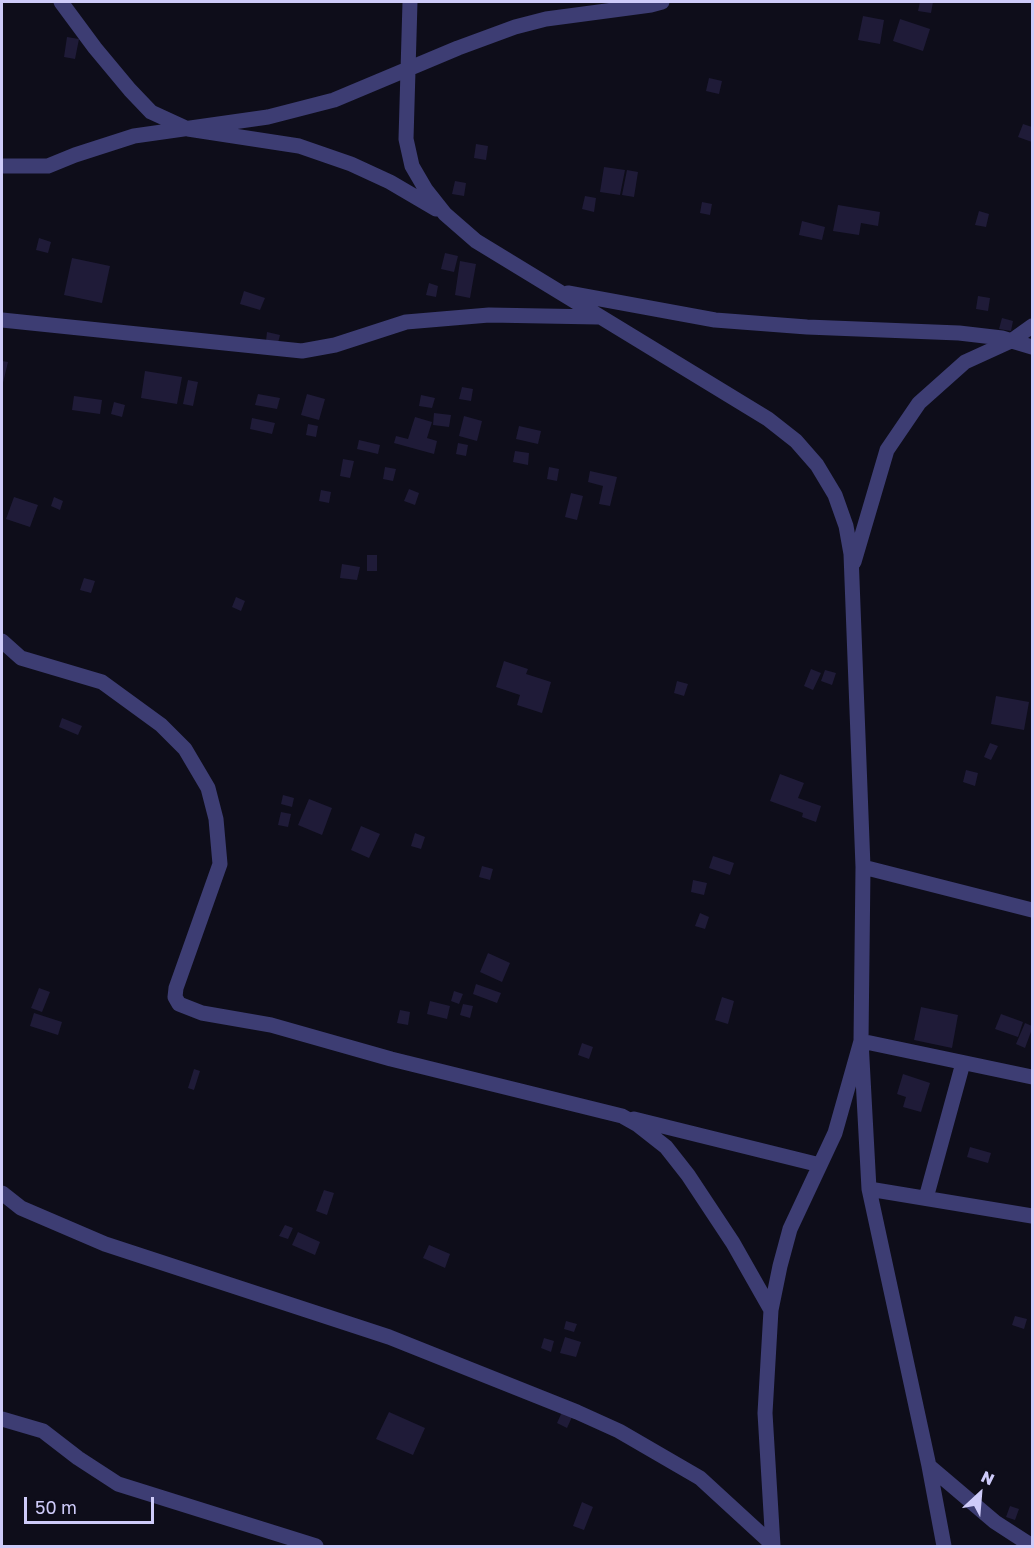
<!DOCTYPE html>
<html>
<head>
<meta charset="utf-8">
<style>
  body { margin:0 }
  #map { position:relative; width:1034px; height:1548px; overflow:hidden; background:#0e0d1a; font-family:"Golos Text",sans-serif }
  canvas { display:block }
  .frame { position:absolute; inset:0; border:3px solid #cecbf9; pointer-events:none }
  .north { position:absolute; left:950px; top:1464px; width:60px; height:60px; -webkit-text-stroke:4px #0e0d1a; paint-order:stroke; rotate:26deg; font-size:16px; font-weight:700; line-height:24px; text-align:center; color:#cecbf9 }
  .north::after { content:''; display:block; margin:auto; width:21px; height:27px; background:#cecbf9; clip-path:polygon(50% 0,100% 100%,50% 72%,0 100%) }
  .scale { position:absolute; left:24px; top:1497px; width:130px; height:27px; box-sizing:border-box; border:3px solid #cecbf9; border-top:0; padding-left:8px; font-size:18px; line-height:21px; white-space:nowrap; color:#cecbf9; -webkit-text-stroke:4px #0e0d1a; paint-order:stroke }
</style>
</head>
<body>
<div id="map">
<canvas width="1034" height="1548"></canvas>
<div class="frame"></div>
<div class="north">N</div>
<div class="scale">50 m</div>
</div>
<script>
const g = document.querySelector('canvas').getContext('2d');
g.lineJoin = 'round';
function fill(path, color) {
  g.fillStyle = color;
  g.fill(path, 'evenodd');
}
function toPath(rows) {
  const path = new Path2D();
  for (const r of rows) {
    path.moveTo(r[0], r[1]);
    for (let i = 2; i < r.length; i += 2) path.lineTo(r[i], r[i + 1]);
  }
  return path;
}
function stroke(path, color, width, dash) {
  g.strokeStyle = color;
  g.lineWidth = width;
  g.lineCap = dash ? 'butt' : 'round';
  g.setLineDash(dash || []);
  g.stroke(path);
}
fill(toPath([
  [920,2,933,2,931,13,918,11],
  [863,16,884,20,880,44,858,40],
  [900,19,930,29,923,51,893,41],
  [67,37,79,39,75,59,64,57],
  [709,78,722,81,719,94,706,91],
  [1023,124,1032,127,1032,142,1018,137],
  [476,144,488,146,486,160,474,158],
  [604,167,625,170,620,195,600,192],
  [627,170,638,172,634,197,622,195],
  [455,181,466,183,464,196,452,194],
  [585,196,596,198,594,212,582,209],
  [702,202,712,204,710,215,700,213],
  [838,205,880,212,878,226,861,223,859,235,833,231],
  [979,211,989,214,986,227,975,225],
  [802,221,825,227,822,240,799,235],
  [39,238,51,242,48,253,36,250],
  [445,253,458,256,454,272,441,269],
  [72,258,110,266,102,303,64,295],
  [460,261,476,264,470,298,455,295],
  [429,283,438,286,436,297,426,295],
  [244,291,265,298,260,310,240,304],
  [978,296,990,298,988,311,976,309],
  [1002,318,1013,321,1011,331,999,329],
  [267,332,280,335,278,343,266,341],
  [2,361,8,362,2,387],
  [145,371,182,377,177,404,141,398],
  [188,380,198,382,193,406,183,404],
  [462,387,473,389,471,401,459,399],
  [258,394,280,398,277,409,255,405],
  [307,394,325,399,319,420,301,415],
  [421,395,435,398,432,408,419,406],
  [74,396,102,400,100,414,72,410],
  [114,402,125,405,122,417,111,414],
  [434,413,451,415,449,427,433,425],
  [464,416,482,421,477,441,459,436],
  [415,417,432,422,427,438,437,441,434,454,394,443,396,436,408,439],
  [252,418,275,423,272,434,250,429],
  [308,424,318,426,316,437,306,435],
  [519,426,541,431,538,444,516,439],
  [359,440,380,445,378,454,357,449],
  [458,443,468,445,466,456,456,454],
  [515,451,529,453,528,465,513,462],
  [343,459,354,461,350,478,340,476],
  [385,467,396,469,393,481,383,479],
  [549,467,559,469,557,481,547,479],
  [590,471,617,477,610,506,599,504,603,486,588,482],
  [409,489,419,493,415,505,404,501],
  [321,490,331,492,329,503,319,501],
  [571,493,583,496,577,520,565,517],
  [14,497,38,505,30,527,6,519],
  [54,497,63,501,60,510,51,506],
  [367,555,377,555,377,571,367,571],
  [342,564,360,567,357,580,340,578],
  [84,578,95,581,91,593,80,590],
  [236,597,245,601,241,611,232,607],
  [504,661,528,669,526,674,551,682,542,713,517,705,520,695,496,687],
  [811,669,821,673,813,690,804,686],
  [825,670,836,673,832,685,821,681],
  [677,681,688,684,684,696,674,693],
  [996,696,1029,702,1024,730,991,724],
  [62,718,82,726,78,735,59,727],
  [990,743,998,746,991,760,984,757],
  [966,770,978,773,975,786,963,782],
  [780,774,804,783,798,798,821,806,816,822,802,817,803,813,770,801],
  [283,795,294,798,292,807,281,804],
  [309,799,332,808,322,835,298,825],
  [281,812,291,814,288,827,278,825],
  [361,826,380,834,369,858,351,850],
  [415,833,425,837,421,849,411,846],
  [713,856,734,863,730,875,709,868],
  [482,866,493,869,490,880,479,877],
  [693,880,707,883,704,895,691,892],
  [700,913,709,917,705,929,695,926],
  [488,953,510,963,502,982,480,972],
  [476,984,501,993,497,1003,473,994],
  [39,988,50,992,42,1012,31,1008],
  [454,991,463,994,459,1004,451,1001],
  [722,997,734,1001,728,1024,715,1020],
  [430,1001,450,1006,447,1019,427,1014],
  [463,1004,473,1006,470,1018,460,1015],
  [921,1007,958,1015,952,1048,914,1040],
  [400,1010,410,1012,408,1025,397,1023],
  [34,1013,62,1022,58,1035,30,1026],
  [1001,1014,1023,1022,1018,1037,995,1029],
  [1025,1023,1032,1026,1032,1029,1025,1048,1016,1044],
  [582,1043,593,1047,589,1059,578,1055],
  [194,1069,200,1071,194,1090,188,1088],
  [903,1074,930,1083,921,1112,903,1107,906,1097,897,1094],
  [970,1147,991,1153,988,1163,967,1157],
  [324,1190,334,1193,327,1215,316,1211],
  [285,1225,293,1228,288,1239,279,1236],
  [298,1232,320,1242,315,1255,292,1245],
  [429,1245,450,1254,445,1268,423,1258],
  [1015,1316,1027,1319,1024,1329,1012,1325],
  [566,1321,577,1324,574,1332,564,1329],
  [565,1337,581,1342,576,1357,560,1353],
  [544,1338,554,1341,551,1352,541,1348],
  [389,1412,425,1428,413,1455,376,1439],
  [562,1412,572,1417,567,1428,557,1423],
  [582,1502,593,1507,584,1530,573,1526],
  [1010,1506,1019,1509,1015,1520,1006,1517]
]), '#1f1b38');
stroke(toPath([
  [61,2,95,48,130,90,151,112,188,129,299,146,351,164,390,182,436,209],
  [410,2,406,139,412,166,426,190,445,214,476,241,768,419,796,441,817,465,835,495,846,526,851,554,863,867,861,1041,869,1189,929,1466,944,1546],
  [2,166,48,166,75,155,134,136,268,117,334,100,458,48,515,27,546,19,651,5,662,2],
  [568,293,715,320,807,327,959,333,1002,338,1032,347],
  [2,320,302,351,335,345,406,322,489,315,598,317],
  [854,562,887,450,919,403,965,362,1011,341,1032,326],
  [2,641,21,658,102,682,161,725,185,749,208,788,216,819,220,864,176,988,175,997,179,1004,202,1013,271,1025,391,1059,622,1116,638,1125,666,1147,688,1175,733,1243,771,1310],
  [863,867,1032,910],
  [634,1119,820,1165],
  [869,1189,1032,1216],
  [2,1193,21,1208,105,1244,389,1337,577,1412,619,1431,700,1478,773,1545],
  [926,1198,963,1063],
  [2,1419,43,1431,78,1458,118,1484,316,1546],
  [929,1466,995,1522,1032,1546],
  [773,1546,765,1413,771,1310,780,1266,790,1229,835,1133,861,1041,1032,1077]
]), '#3d3d73', 15);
</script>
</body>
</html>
